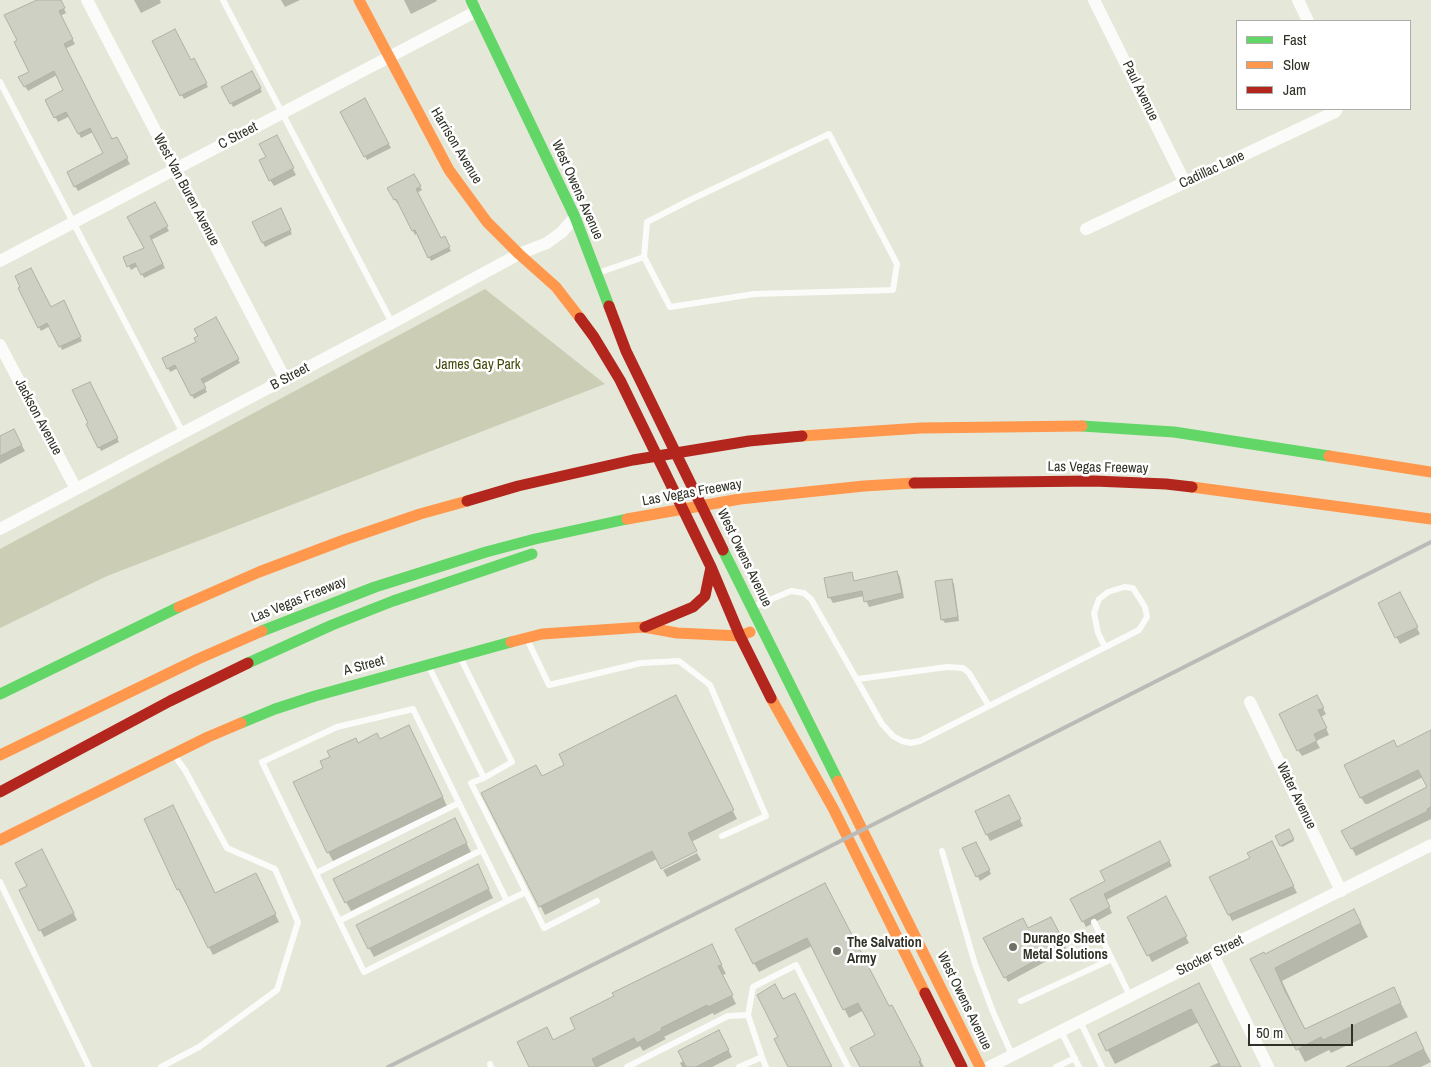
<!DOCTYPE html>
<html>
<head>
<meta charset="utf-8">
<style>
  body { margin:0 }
  #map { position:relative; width:1431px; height:1067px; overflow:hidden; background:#e5e7d8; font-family:"Archivo Narrow",sans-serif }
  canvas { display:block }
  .legend { position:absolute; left:1236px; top:20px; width:175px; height:90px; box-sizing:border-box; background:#fff; border:1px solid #acada9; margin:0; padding:6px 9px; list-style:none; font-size:15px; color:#303127 }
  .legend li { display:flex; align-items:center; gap:10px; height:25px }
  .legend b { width:25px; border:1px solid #acada9 }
  .scale { position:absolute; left:1248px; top:1024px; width:105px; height:22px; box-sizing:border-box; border:2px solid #303127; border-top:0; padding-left:6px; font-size:15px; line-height:18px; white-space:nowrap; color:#303127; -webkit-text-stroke:4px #fff; paint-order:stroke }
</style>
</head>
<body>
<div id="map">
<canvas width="1431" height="1067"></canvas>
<ul class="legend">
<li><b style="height:6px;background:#63d668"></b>Fast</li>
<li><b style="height:6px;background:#ff974d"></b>Slow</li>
<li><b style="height:6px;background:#b3261e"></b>Jam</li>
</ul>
<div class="scale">50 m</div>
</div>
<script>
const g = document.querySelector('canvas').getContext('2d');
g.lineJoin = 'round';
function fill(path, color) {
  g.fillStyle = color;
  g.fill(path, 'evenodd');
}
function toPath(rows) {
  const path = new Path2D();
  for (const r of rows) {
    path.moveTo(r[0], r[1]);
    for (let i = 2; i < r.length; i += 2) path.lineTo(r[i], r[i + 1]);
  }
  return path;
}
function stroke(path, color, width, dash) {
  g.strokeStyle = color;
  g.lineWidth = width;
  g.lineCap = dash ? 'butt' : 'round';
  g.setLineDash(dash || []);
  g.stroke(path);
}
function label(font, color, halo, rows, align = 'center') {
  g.font = font + ' "Archivo Narrow",sans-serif';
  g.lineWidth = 5;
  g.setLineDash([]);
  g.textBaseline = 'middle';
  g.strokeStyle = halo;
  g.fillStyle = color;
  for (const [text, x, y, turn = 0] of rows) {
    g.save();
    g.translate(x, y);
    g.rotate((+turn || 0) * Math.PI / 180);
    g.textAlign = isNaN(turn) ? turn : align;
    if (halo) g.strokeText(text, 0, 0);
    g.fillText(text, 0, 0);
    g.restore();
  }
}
fill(toPath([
  [485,289,605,384,107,576,0,628,0,549]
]), '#cbceb5');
fill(toPath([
  [38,0,60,0,66,13,60,16,75,44,65,49,112,140,116,138,130,164,78,191,75,186,105,154,93,132,81,138,70,116,58,122,47,100,65,91,57,75,28,91,20,78,31,72,19,40],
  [134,0,160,0,161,3,141,13],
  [281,0,300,0,285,7],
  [404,0,436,0,437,1,411,14],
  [154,41,191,61,194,60,208,87,184,99],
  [252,72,262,92,233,107,223,87],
  [365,100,391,148,367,160,342,112],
  [280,143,296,175,274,186,270,180],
  [414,176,422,190,417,193,440,240,446,242,451,251,431,261,418,233,415,235,399,202,397,203,389,189],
  [155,204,169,231,151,240,165,268,144,278,138,266,131,270,129,266,145,248],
  [282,214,292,234,265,247,253,223],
  [19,289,51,309,63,302,82,341,62,350,50,326,41,331],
  [216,319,240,363,203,384,207,392,194,399,178,368,170,372,168,368,197,343],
  [89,384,119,442,101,451,88,424,89,424],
  [13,430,25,451,0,464,0,437],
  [897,572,900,577,904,598,869,607,864,596,833,603,830,598,825,579,851,573,855,582],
  [951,580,954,584,959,621,945,623,942,619],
  [1403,600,1420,634,1400,644,1379,604],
  [1317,697,1326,714,1321,717,1329,735,1316,741,1320,748,1302,756,1298,750],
  [680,705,737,819,545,915,483,793,542,778],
  [1431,732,1431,819,1356,856,1343,832,1429,787,1423,777,1368,804,1365,804,1360,796,1397,748],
  [414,736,447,806,333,861,328,852,325,769,332,757,358,744],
  [1012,803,1023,826,990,841,976,812],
  [145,820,215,894,260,882,279,922,213,955,178,889],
  [459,828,471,852,351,911,346,902],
  [1288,830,1294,841,1282,847,1277,836],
  [1159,842,1172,866,1106,900,1112,913,1086,927,1083,921,1106,882],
  [976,843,991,874,980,881,964,848],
  [1275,849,1297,893,1232,921,1211,877],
  [697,853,701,860,667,877,663,870],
  [45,857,77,920,44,937,20,891,28,886],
  [482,875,493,898,374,957,369,948],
  [825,884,889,1008,896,1014,924,1067,861,1067,877,1036,864,1010,849,1018,812,946,759,972,754,963],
  [1169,904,1189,943,1152,962,1128,917],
  [1050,918,1067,950,1008,982,985,939,1028,929],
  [1361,923,1368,937,1282,981,1305,1030,1393,988,1408,1017,1331,1053,1329,1050,1305,1062,1251,960],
  [716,954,726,974,722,975,736,1004,714,1015,713,1013,664,1037,666,1039,643,1051,640,1046,598,1067,530,1067],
  [1199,985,1241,1067,1209,1067,1220,1062,1199,1022,1115,1064,1100,1035],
  [1416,1034,1431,1062,1421,1067,1349,1067],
  [722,1038,732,1057,712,1067,682,1067,680,1063]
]), '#0003');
const building = toPath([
  [37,0,61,0,65,8,59,11,73,39,64,44,112,139,117,137,128,158,74,187,67,172,103,153,90,128,78,134,66,112,54,118,45,100,63,90,54,71,24,87,18,77,29,72,14,42,17,40,4,15,37,0],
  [175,29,191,60,194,58,207,83,180,96,152,41,175,29],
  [252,71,261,88,230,104,221,87,252,71],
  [365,98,389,144,364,157,340,112,365,98],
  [277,135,294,168,269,181,259,160,266,157,259,144,277,135],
  [414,174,421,186,416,189,441,238,445,236,450,247,428,258,415,230,412,231,396,199,394,200,387,188,414,174],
  [155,202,168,226,150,236,163,264,141,275,135,263,127,267,123,257,144,248,127,217,155,202],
  [281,208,291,230,262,243,252,222,281,208],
  [31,268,51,307,64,300,81,337,59,347,47,323,38,328,18,288,20,287,15,276,31,268],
  [216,317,239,359,201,379,206,388,191,396,175,365,167,369,162,358,196,342,194,338,198,336,194,329,216,317],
  [90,382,118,438,98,448,86,424,88,423,72,390,90,382],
  [14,429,22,445,0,456,0,436,14,429],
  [897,571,902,593,864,602,862,591,828,598,824,578,852,572,854,581,897,571],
  [952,579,958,617,941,620,935,581,952,579],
  [1400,592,1418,627,1395,638,1378,603,1400,592],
  [676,695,734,810,688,833,697,851,661,869,652,851,539,907,481,793,536,765,542,776,564,765,559,754,676,695],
  [1317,695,1324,708,1318,710,1327,728,1314,734,1317,741,1297,751,1279,714,1317,695],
  [409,725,443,797,327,853,293,782,323,768,320,761,330,757,327,751,356,738,358,743,377,733,380,739,409,725],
  [1431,730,1431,807,1427,809,1428,811,1351,849,1341,831,1427,787,1418,770,1360,798,1344,765,1394,740,1397,747,1431,730],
  [1009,795,1021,819,986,835,975,811,1009,795],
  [173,805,215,893,256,873,276,914,208,948,179,889,177,890,144,819,173,805],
  [455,818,467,843,345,903,333,879,455,818],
  [1289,829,1294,839,1280,846,1275,836,1289,829],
  [1160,841,1170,861,1104,894,1110,907,1082,922,1070,899,1105,881,1100,871,1160,841],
  [1272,841,1294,886,1228,915,1209,877,1250,858,1247,853,1272,841],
  [976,842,990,870,976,877,962,848,976,842],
  [42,849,74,913,39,931,19,890,27,886,15,863,42,849],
  [478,864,489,889,368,949,356,925,478,864],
  [825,883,889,1006,892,1005,921,1060,919,1061,921,1067,860,1067,850,1048,875,1035,858,1003,843,1010,807,938,753,964,735,929,825,883],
  [1166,896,1187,936,1147,956,1127,917,1166,896],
  [1354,909,1361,923,1275,968,1285,991,1305,1029,1394,987,1401,1003,1323,1040,1321,1037,1296,1050,1250,959,1264,952,1265,954,1354,909],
  [1051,917,1065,944,1004,978,983,938,1023,918,1028,928,1051,917],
  [712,944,722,965,718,966,733,995,708,1007,707,1005,661,1028,662,1030,637,1043,634,1038,592,1059,596,1067,529,1067,517,1042,547,1027,553,1040,575,1029,570,1018,614,996,612,993,712,944],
  [1199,983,1241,1067,1221,1067,1191,1009,1106,1051,1098,1034,1199,983],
  [775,984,783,999,795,993,832,1067,788,1067,774,1039,778,1037,757,995,775,984],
  [719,1030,729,1050,696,1067,686,1067,678,1051,719,1030],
  [1416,1032,1424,1049,1388,1067,1346,1067,1416,1032]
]);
fill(building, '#ced0c4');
stroke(building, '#afb1a5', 1);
stroke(toPath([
  [223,0,392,323],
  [0,82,183,433],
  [598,273,644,257,670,307,754,294,893,290,897,264,829,134,690,200,647,222,644,257],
  [753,607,791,591,804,593,811,599,882,724,893,736,902,741,911,743,920,741,1139,630,1147,617,1145,607,1133,588,1124,587,1108,592,1099,599,1094,613,1098,633,1105,647],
  [527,639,549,685,641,663,679,661,710,685,766,816,722,836],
  [429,667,484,778,512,762,460,657],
  [858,679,947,667,963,668,969,673,989,706],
  [484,778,471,783,544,928,597,901],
  [942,851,975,964,993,1012,1012,1055],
  [316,873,459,803],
  [0,882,89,1067],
  [507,901,413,709,337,727,262,762,364,972,507,901,526,892],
  [339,921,482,850],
  [1094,922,1130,996],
  [1021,1001,1112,959],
  [1080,1021,1102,1067],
  [1061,1031,1079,1067],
  [490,1064,491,1067],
  [161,1067,199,1047,277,990,298,922,275,869,227,848,185,770,174,755],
  [627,1067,728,1016,748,1015],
  [739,1067,762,1057],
  [766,1067,762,1057,748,1015,753,987,796,965,848,1067],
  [1056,1067,1075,1058]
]), '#fbfbf9', 6);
stroke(toPath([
  [87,0,285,379],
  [1094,0,1185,183],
  [1298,0,1308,21],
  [1086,229,1335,112,1337,109],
  [0,261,477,11],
  [0,345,76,489],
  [0,529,392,323,519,254,547,243,562,232,575,217],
  [1250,702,1341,891],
  [1213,955,1268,1067],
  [989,1067,1431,845]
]), '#fbfbf9', 12);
stroke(toPath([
  [471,0,575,217,609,306],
  [1082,426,1174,432,1329,456],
  [723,550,838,781],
  [262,631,375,587,486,552,535,539,627,519],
  [248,663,332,625,393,601,532,554],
  [0,694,179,607],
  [241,723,275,709,315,696,511,642]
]), '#63d668', 11);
stroke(toPath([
  [359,0,449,170,487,222,519,254,556,287,580,318],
  [802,436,921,428,1082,426],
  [1329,456,1431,472],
  [1192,487,1431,519],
  [627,519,740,499,864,486,914,483],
  [179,607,259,572,344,540,420,514,467,501],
  [511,642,542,634,644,627,677,633,740,636,750,632],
  [771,698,833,808,925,993],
  [0,755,198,659,262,631],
  [838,781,980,1067],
  [0,840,208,737,241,723]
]), '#ff974d', 11);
stroke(toPath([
  [609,306,626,351,723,550],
  [580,318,594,337,620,380,711,567,740,636,771,698],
  [914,483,1094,481,1166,484,1192,487],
  [467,501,518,486,633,460,749,441,802,436],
  [645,627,693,607,705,596,711,567],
  [0,792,170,701,248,663],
  [925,993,962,1067]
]), '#b3261e', 11);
stroke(toPath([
  [388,1067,811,856,1431,542]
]), '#babbb8', 4);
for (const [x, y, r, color] of [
  [1013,947,5,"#6f7165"],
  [837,951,5,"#6f7165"]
]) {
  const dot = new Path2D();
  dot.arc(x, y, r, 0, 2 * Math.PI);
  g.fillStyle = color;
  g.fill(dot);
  stroke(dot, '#fff', 2);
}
label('14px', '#303127', '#fff', [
  ["Paul Avenue",1140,91,64],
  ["C Street",238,136,-28],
  ["Harrison Avenue",456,146,59],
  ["Cadillac Lane",1212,170,-25],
  ["West Van Buren Avenue",186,190,62],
  ["West Owens Avenue",577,190,66],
  ["B Street",290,377,-28],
  ["Jackson Avenue",38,417,62],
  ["Las Vegas Freeway",1098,468,1],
  ["Las Vegas Freeway",692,493,-10],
  ["West Owens Avenue",744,558,64],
  ["Las Vegas Freeway",299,600,-22],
  ["A Street",364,666,-15],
  ["Water Avenue",1296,796,64],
  ["Stocker Street",1210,956,-27],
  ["West Owens Avenue",964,1001,64]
]);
label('14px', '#434809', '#fff', [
  ["James Gay Park",478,365]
]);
label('bold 14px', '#303127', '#fff', [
  ["Durango Sheet",1023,939],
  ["Metal Solutions",1023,955],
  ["The Salvation",847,943],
  ["Army",847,959]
], 'left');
</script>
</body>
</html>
